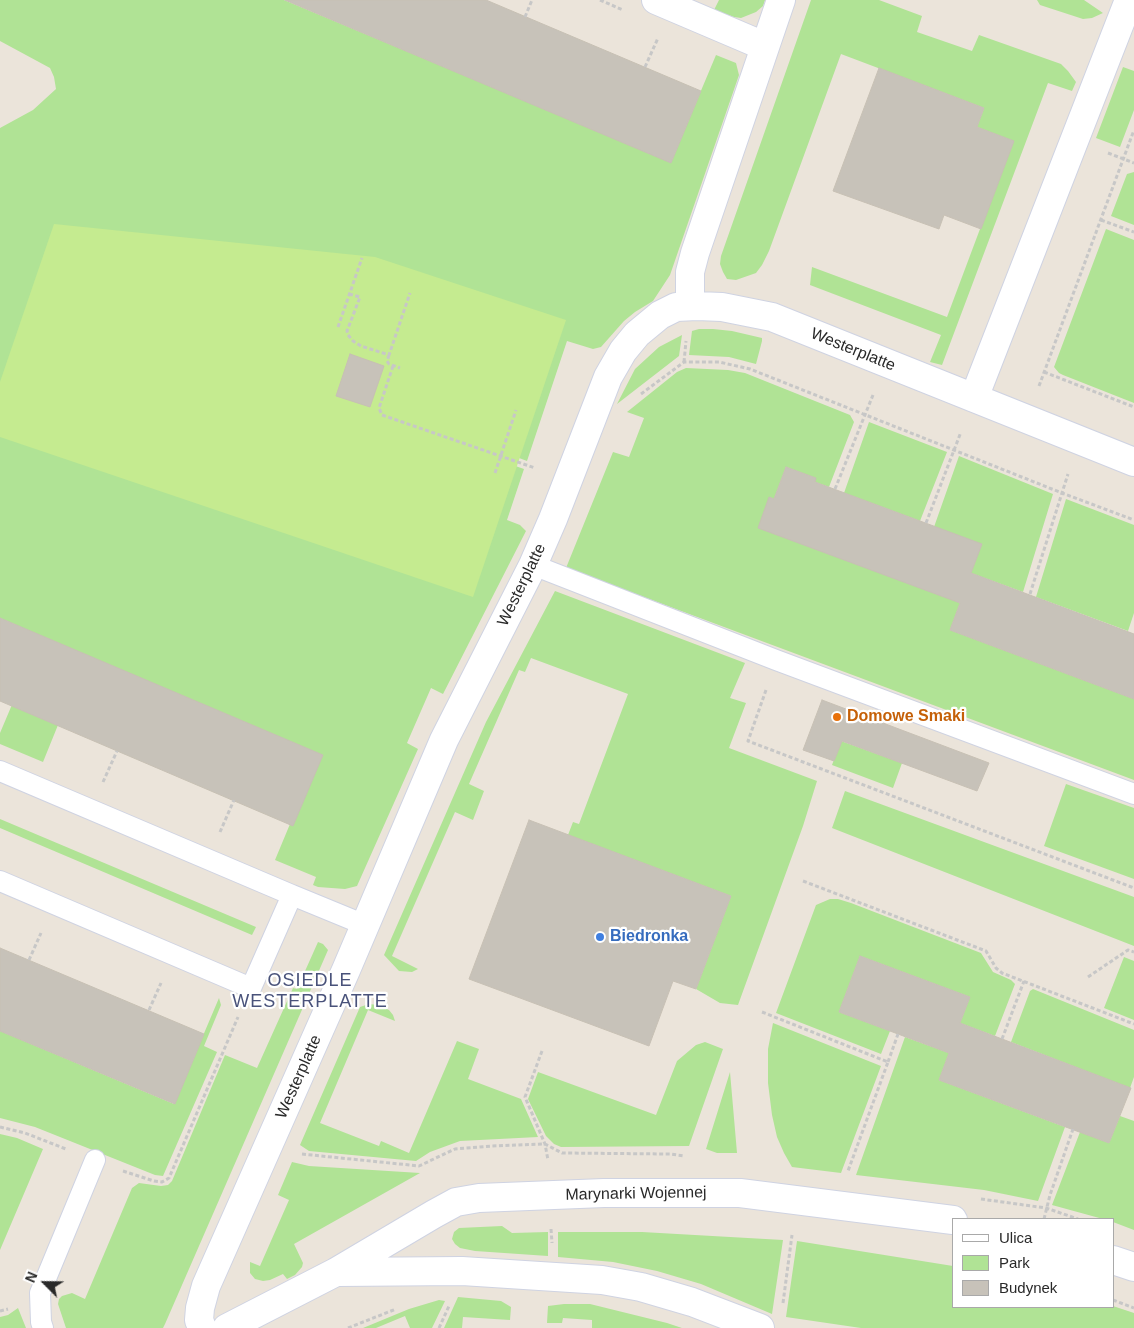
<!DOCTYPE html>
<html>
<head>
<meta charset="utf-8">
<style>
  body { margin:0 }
  #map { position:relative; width:1134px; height:1328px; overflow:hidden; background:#ebe4da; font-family:Helvetica,sans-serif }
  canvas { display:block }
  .legend { position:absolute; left:952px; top:1218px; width:162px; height:90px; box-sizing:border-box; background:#fff; border:1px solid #a9a9a9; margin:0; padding:6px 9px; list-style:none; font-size:15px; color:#292929 }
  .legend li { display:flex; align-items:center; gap:10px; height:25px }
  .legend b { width:25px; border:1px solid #a9a9a9 }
  .north { position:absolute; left:20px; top:1258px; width:50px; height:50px; -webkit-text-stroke:4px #fff; paint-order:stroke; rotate:293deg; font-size:14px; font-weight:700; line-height:20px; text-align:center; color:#292929 }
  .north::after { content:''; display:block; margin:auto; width:18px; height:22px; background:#292929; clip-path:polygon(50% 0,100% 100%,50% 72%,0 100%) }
</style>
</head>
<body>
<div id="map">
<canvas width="1134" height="1328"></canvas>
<ul class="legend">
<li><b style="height:6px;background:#fff"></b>Ulica</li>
<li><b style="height:14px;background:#b0e395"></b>Park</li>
<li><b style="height:14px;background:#c7c2b9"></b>Budynek</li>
</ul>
<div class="north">N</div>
</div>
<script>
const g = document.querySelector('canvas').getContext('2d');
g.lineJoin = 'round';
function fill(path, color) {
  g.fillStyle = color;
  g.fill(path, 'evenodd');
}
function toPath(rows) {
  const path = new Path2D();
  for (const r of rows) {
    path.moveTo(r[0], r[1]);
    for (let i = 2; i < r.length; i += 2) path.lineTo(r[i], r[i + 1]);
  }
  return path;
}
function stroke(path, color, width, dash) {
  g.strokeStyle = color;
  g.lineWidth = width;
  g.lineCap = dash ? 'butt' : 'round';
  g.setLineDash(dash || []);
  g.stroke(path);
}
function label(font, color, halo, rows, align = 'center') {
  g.font = font + ' Helvetica,sans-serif';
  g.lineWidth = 4.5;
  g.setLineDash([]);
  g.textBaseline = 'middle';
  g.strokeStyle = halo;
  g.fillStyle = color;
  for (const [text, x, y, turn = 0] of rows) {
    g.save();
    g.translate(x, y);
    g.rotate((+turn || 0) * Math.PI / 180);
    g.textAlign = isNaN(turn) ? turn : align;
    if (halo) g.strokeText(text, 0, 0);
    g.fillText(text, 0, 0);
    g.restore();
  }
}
fill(toPath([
  [0,0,284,0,671,162,716,55,736,63,739,75,670,275,653,301,635,312,624,321,601,347,593,349,567,341,527,461,506,453,0,412,0,128,33,110,56,89,54,77,50,68,0,41],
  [719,0,765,0,763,6,756,12,741,18,734,17,714,10],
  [811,0,879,0,922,16,917,32,972,51,979,35,1061,64,1068,71,1076,82,1072,91,1048,83,942,365,930,362,941,335,810,285,812,267,947,317,1013,141,977,127,984,108,841,54,769,251,762,265,756,273,736,280,727,279,723,272,720,264,721,256],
  [1037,0,1084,0,1103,13,1092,18,1083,19,1040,5],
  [1123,67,1134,71,1134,110,1120,147,1096,138],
  [1134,172,1134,225,1111,216,1127,174],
  [1106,229,1134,240,1134,403,1063,375,1059,373,1054,367],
  [699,329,713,329,732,331,762,338,762,341,756,364,729,357,689,355,692,331],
  [682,335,679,356,617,404,635,369,659,347],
  [686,368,728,370,745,373,850,415,854,422,829,487,815,482,815,478,786,467,774,499,769,497,960,603,950,630,1134,699,1134,780,566,568,613,452,629,457,644,418,627,412,677,372],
  [869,422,947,452,920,521,844,493],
  [0,432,504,462,524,469,507,520,520,525,526,531,443,694,431,688,407,743,418,749,357,886,345,889,318,887,313,885,316,877,275,860,290,824,58,725,43,762,0,744,0,733,41,636,0,618],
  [959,456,1053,494,1023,592,971,573,934,527],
  [1066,499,1134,525,1134,613,1128,631,1036,597],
  [555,591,745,663,730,698,746,703,729,748,817,781,803,826,738,1005,720,1003,696,989,731,896,568,835,573,822,579,824,628,694,531,658,525,672,519,670,469,784,484,791,473,820,455,812,392,956,418,969,412,972,399,971,384,955,486,722],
  [841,741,902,763,893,788,832,765],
  [1066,784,1134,808,1134,879,1044,846],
  [845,791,1134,897,1134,946,832,828],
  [0,819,256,927,252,935,0,828],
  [830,899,838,899,851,903,981,953,993,972,1011,980,1015,984,995,1036,960,1023,970,997,860,956,839,1012,890,1031,881,1054,776,1013,816,905],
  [318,942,323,944,328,950,165,1324,163,1328,66,1328,58,1304,59,1299,62,1296,72,1293,85,1299,132,1188,139,1183,161,1186,168,1185,172,1181,225,1055,257,1068,293,988,297,989],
  [1124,957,1134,961,1134,1020,1104,1008],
  [1033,989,1134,1030,1134,1077,1130,1088,1011,1042,1030,991],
  [219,998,221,1005,204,1046,217,1052,163,1176,155,1175,35,1127,0,1118,0,1031,174,1104],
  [369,1004,378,1005,389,1010,393,1015,395,1021,368,1010,320,1123,379,1146,381,1141,409,1153,457,1041,479,1049,468,1079,521,1099,538,1137,460,1141,430,1152,416,1161,309,1151,300,1145,360,1007],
  [773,1023,881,1066,841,1173,792,1167,784,1153,777,1137,772,1115,768,1083,768,1049],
  [905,1037,949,1053,939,1080,1065,1127,1038,1201,984,1190,856,1175],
  [705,1042,723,1049,689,1146,561,1147,554,1144,546,1136,528,1099,538,1072,656,1115,677,1061,696,1045],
  [730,1072,737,1153,717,1153,706,1149],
  [1120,1116,1134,1121,1134,1230,1113,1222,1113,1219,1103,1219,1052,1205,1080,1132,1109,1143],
  [0,1134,17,1138,43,1149,0,1250],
  [292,1162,309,1166,420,1173,294,1244,303,1263,302,1267,295,1275,287,1279,283,1274,270,1280,263,1281,255,1279,250,1273,250,1262,260,1266,289,1200,278,1195],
  [502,1226,512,1233,548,1232,548,1256,475,1251,460,1248,455,1244,452,1239,454,1232,459,1228],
  [558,1232,642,1232,783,1240,772,1314,701,1284,657,1271,613,1262,558,1257],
  [797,1241,953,1266,953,1307,1080,1307,1113,1306,1134,1313,1134,1328,861,1328,786,1317],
  [458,1297,501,1301,511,1307,510,1320,463,1317,462,1328,444,1328],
  [439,1300,445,1301,432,1328,410,1328,405,1316,376,1328,363,1328,409,1309],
  [564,1304,590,1304,667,1323,682,1328,592,1328,592,1320,563,1318,562,1323,547,1323,548,1306],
  [18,1308,26,1328,0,1328,0,1317,8,1315]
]), '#b0e395');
fill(toPath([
  [54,224,375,257,566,320,473,597,0,437,0,382]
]), '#c5eb90');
const building = toPath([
  [285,0,486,0,701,91,671,163,285,0],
  [879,68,984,108,977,127,1014,141,981,229,944,215,939,229,833,191,879,68],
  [350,354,384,366,370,407,336,396,350,354],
  [786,467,816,478,815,482,982,544,971,573,1134,634,1134,699,950,630,960,603,758,528,769,497,774,499,786,467],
  [0,618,323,755,293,826,0,701,0,618],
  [822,700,989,763,977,791,842,741,834,761,803,750,822,700],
  [529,820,731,896,696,989,673,981,649,1046,469,979,529,820],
  [0,948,204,1034,175,1104,0,1031,0,948],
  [860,956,970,997,960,1023,1131,1088,1109,1143,939,1080,949,1053,839,1012,860,956]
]);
fill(building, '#c7c2b9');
stroke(building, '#c7c0b4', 1);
const service = toPath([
  [533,565,776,660,1134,794],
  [0,771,292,895,251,988,0,881],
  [292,895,365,925],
  [43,1328,41,1322,40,1293,95,1160]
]);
const minor = toPath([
  [656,0,764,46],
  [690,306,690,272,695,253,781,0],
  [974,398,1129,0],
  [1113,1260,1134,1267],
  [337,1272,462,1271,602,1280,641,1287,692,1302,760,1328],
  [202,1328,199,1320,200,1308,206,1286,346,970,444,740,533,565,553,519,608,377,623,351,637,334,660,315,676,307,697,306,722,307,772,317,1134,462],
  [227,1328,336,1272,434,1214,456,1202,479,1198,604,1193,740,1193,953,1220]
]);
stroke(service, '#cfd3e2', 22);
stroke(minor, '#cfd3e2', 30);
stroke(toPath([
  [600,0,623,10],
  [525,17,532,0],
  [645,67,658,38],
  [1108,153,1134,163],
  [1101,220,1134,232],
  [349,294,360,297,347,331,348,335,353,341,361,346,389,355,410,293],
  [338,327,362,258],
  [389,355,387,361,389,364,400,368],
  [684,362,686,341],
  [393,366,379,408,382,415,535,468],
  [1044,372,1134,407],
  [1039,386,1134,130],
  [641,394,684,362,719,362,750,369,1062,493,1134,520],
  [495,473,516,410],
  [835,489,873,395],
  [926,523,961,432],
  [1030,594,1068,474],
  [766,690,748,741,1134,888],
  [103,782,117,751],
  [220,832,234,800],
  [803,881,986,951,996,968,1002,973,1134,1024],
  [29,960,41,933],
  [1088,977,1128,950,1134,952],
  [149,1010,161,983],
  [762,1012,888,1062,848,1171],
  [1002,1039,1024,981],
  [542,1051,525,1097,545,1144,548,1160],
  [888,1062,898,1034],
  [0,1127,25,1133,66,1149],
  [302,1154,419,1166,455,1149,492,1146,545,1144,562,1153,670,1154,685,1156],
  [123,1171,154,1181,162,1182,169,1178,238,1017],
  [981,1199,1046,1208,1078,1219],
  [1044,1219,1050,1195,1073,1129],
  [551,1229,552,1243],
  [1113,1300,1134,1308],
  [783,1303,792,1235],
  [0,1311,8,1309],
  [348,1328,396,1309],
  [439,1328,449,1306]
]), '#c7c7c7', 3, [4, 2.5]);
stroke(service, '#fff', 20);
stroke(minor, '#fff', 28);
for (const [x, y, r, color] of [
  [837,717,5,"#e8710a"],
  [600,937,5,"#3f7fe0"]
]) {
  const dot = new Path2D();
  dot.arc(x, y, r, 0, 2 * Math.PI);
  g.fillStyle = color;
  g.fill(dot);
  stroke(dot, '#fff', 2);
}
label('16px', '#292929', '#fff', [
  ["Westerplatte",853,350,22],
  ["Westerplatte",522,585,-64],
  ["Westerplatte",299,1077,-66],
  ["Marynarki Wojennej",636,1194,-1]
]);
label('bold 16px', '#c56008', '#fff', [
  ["Domowe Smaki",847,717]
], 'left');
label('bold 16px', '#366cbe', '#fff', [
  ["Biedronka",610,937]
], 'left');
g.letterSpacing = '1px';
label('18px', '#49527a', '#fff', [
  ["OSIEDLE",310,981],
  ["WESTERPLATTE",310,1002]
]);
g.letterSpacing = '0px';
</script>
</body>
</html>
